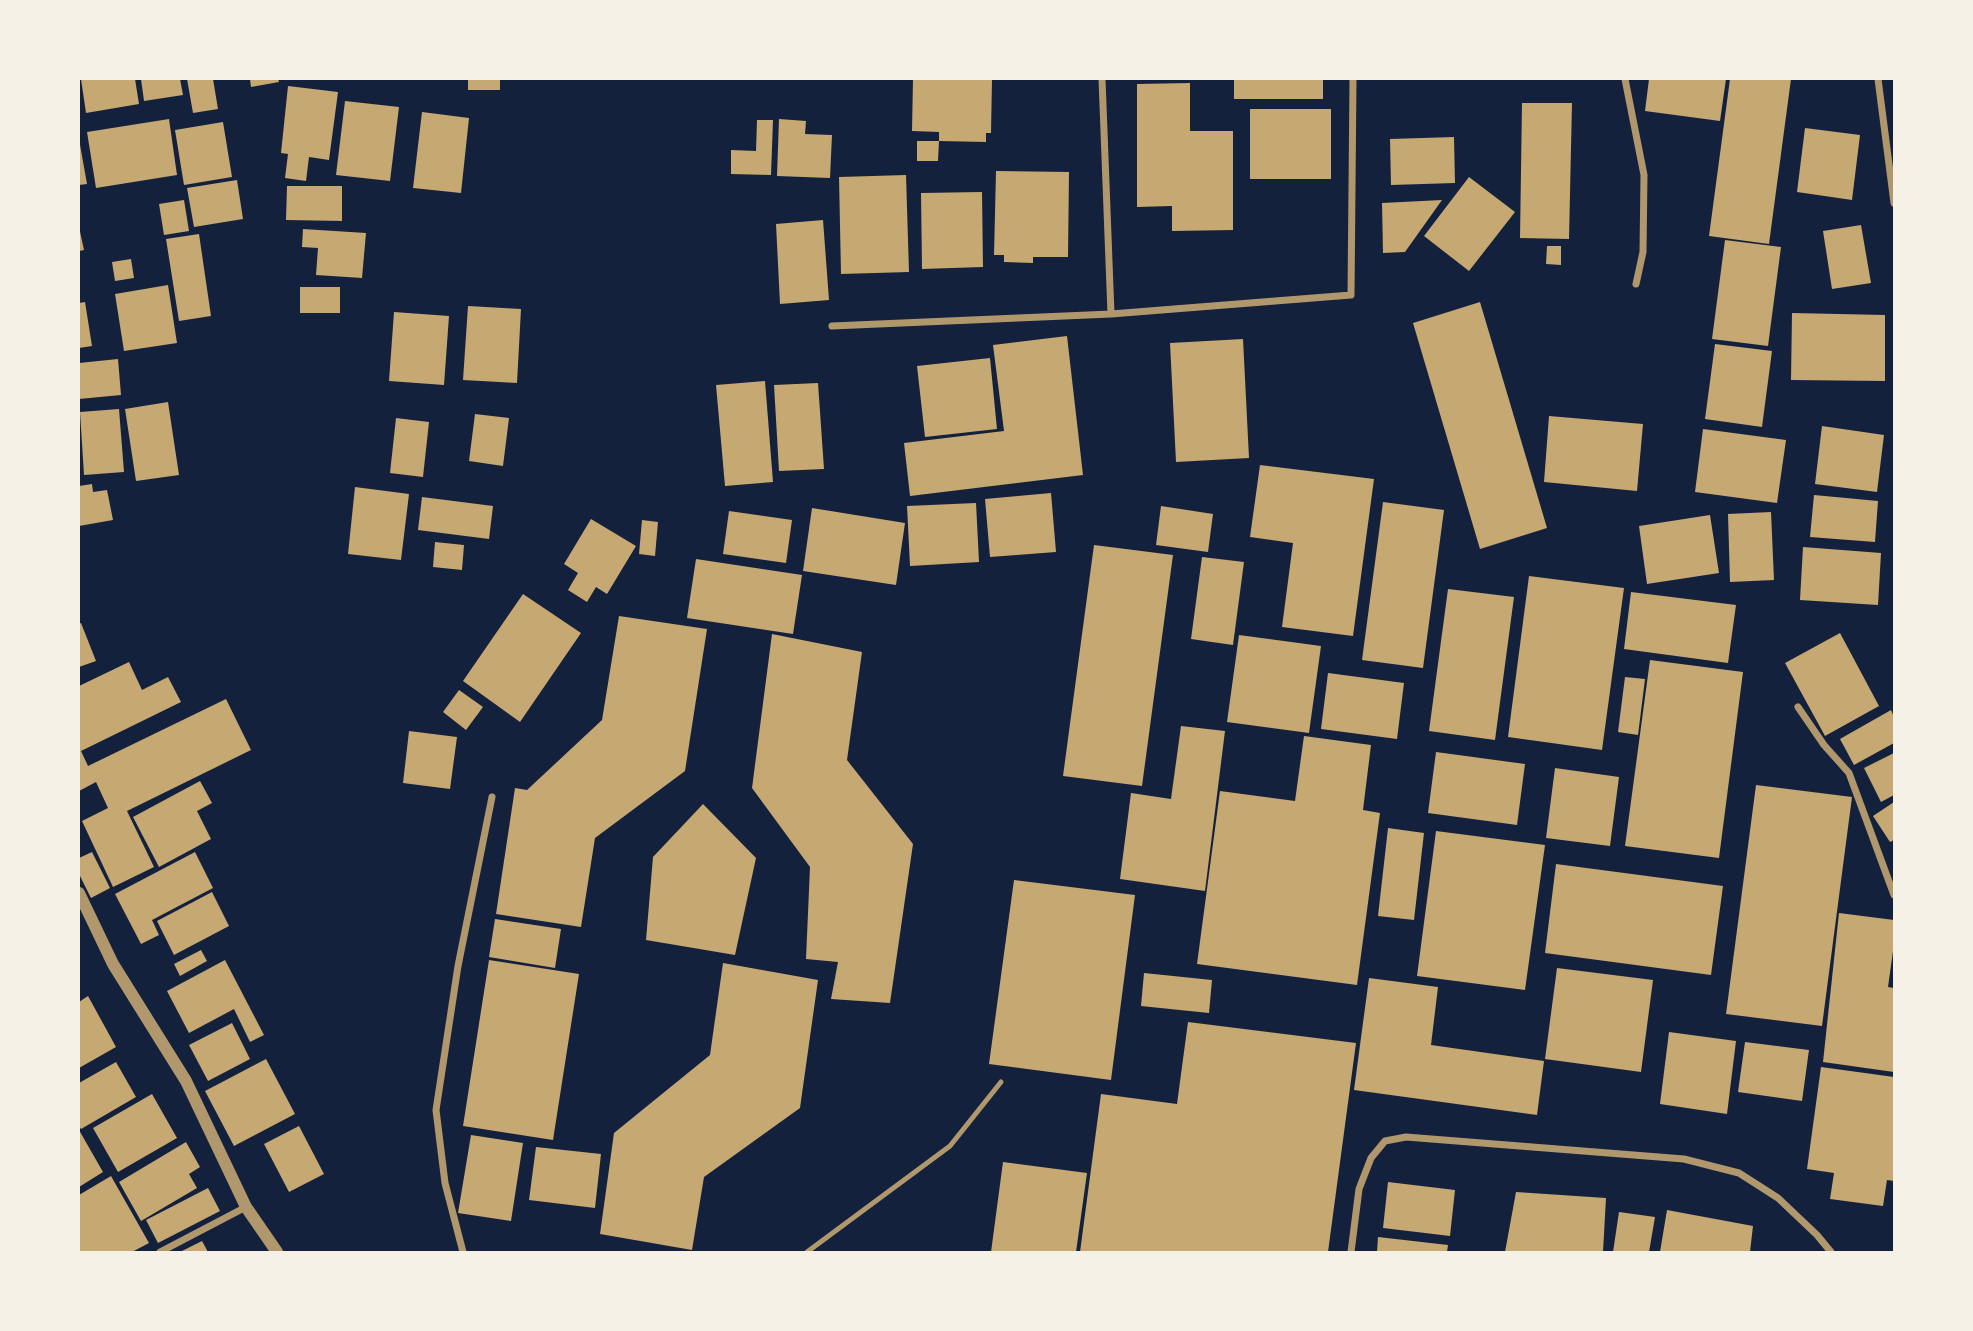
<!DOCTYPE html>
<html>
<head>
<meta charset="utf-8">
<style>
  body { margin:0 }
  #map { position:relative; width:1973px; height:1331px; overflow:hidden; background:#14213d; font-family:Inter,sans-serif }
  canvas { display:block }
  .frame { position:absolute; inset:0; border:80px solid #f6f1e7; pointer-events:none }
</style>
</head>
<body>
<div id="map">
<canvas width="1973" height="1331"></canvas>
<div class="frame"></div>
</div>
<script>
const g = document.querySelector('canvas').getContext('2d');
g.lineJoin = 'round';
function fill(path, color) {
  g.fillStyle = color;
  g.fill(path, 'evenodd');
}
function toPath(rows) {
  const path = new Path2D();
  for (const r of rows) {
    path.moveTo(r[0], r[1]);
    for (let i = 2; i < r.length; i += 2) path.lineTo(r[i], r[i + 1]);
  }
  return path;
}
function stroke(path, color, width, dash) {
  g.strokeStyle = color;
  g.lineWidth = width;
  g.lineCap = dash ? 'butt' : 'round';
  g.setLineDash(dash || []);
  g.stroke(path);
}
fill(toPath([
  [81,79,135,79,139,104,86,113],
  [141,79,180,79,183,95,144,101],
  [187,79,213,79,218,109,193,113],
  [250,79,278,79,279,82,251,87],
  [468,79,500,79,500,90,468,90],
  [913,79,992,79,991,133,986,133,986,142,939,141,938,161,917,161,917,141,939,141,939,132,912,131],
  [1234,79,1323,79,1323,99,1234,99],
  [1649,79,1726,79,1720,121,1645,111],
  [1730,79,1791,79,1769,244,1709,236],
  [1190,83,1190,131,1233,131,1233,230,1172,231,1172,206,1137,207,1137,84],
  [288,86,338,92,329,160,309,157,306,181,285,178,288,154,281,153],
  [345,101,399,107,390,181,336,175],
  [1522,103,1572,103,1569,239,1520,238],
  [1250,109,1331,109,1331,179,1250,179],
  [422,112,469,118,461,193,413,188],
  [169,119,177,175,96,188,87,132],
  [779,119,806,121,805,134,832,135,830,178,777,176],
  [757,120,773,120,771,175,731,174,731,150,756,151],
  [223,122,232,177,184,185,175,130],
  [1805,128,1860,135,1852,200,1797,192],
  [1454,137,1455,183,1391,185,1390,139],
  [79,139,87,184,79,185],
  [996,171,1069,172,1068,257,1033,257,1033,263,1004,262,1004,255,994,255],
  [906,175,909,272,841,274,839,177],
  [1469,177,1515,212,1469,271,1424,236],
  [237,180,243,219,194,227,187,188],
  [287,186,342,186,342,221,286,220],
  [982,192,983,267,922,269,921,193],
  [184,200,189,231,164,235,159,204],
  [1442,200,1405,252,1383,253,1382,203],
  [823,220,829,300,780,304,776,224],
  [1861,225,1871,283,1832,289,1823,231],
  [79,227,84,250,79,251],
  [303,229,366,233,362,278,316,275,318,248,302,247],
  [199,234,211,316,179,321,166,239],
  [1725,240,1781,247,1768,346,1712,339],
  [1547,246,1561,246,1561,265,1546,264],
  [131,259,134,278,115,281,112,262],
  [168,285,177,343,124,351,115,294],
  [300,287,340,287,340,313,300,313],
  [85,302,92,346,79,348,79,303],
  [1480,302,1547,528,1480,549,1413,323],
  [468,306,521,309,517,383,463,380],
  [394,312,449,316,444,385,389,381],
  [1792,313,1885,315,1885,381,1791,380],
  [1067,336,1083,475,910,496,904,443,1004,431,993,345],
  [1243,339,1249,458,1176,462,1170,343],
  [1715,344,1772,351,1762,427,1705,419],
  [990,358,997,429,925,437,917,366],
  [118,359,121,395,79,399,79,363],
  [765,381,773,482,725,486,716,385],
  [818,383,824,469,779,471,774,385],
  [168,402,179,475,136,481,125,409],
  [119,409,124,472,84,475,80,412],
  [475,414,509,418,503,466,469,461],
  [1549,416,1643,424,1637,491,1544,482],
  [396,418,429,422,423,477,390,473],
  [1822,426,1884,435,1877,492,1815,484],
  [1703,429,1786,440,1777,503,1695,492],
  [1260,465,1374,479,1353,636,1282,627,1293,543,1250,537],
  [92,484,93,492,107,490,113,520,79,526,79,486],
  [355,487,409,494,401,560,348,554],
  [1051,493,1056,552,990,557,985,499],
  [1814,495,1878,501,1875,542,1810,537],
  [422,497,493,506,489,539,418,530],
  [1383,502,1444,510,1423,668,1362,660],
  [976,503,979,562,910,566,907,506],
  [1161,506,1213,514,1208,552,1156,545],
  [812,508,905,523,896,585,803,571],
  [729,511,792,520,786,563,723,554],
  [1771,512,1774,580,1730,582,1728,514],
  [1710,515,1719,573,1647,584,1639,526],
  [591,519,636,546,607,594,596,587,587,602,568,590,578,573,564,564],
  [642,520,658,522,655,556,639,554],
  [435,542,464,545,462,570,433,567],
  [1094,545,1173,555,1142,786,1063,776],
  [1803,547,1881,553,1878,605,1800,600],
  [1202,557,1244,562,1233,645,1191,639],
  [696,559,802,575,793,634,687,618],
  [1529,576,1624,588,1602,750,1508,737],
  [1448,589,1514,597,1495,740,1429,731],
  [1631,592,1736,605,1728,663,1624,649],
  [523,594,581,633,520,722,463,681],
  [619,616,707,629,685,771,595,838,581,927,496,914,515,788,527,790,602,720],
  [81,623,96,661,79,667,79,624],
  [1840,633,1879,706,1825,736,1785,663],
  [772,634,862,652,847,760,913,844,890,1003,831,999,838,962,806,959,810,867,752,788],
  [1239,635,1321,646,1309,733,1227,722],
  [1650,660,1743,672,1719,858,1625,846],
  [129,662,142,690,168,677,181,702,81,751,88,766,226,699,251,750,127,811,154,867,113,887,82,821,108,808,96,782,79,791,79,686],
  [1328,673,1404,683,1397,739,1321,729],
  [1625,677,1645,679,1638,735,1618,732],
  [459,690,483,707,466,730,443,712],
  [1891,710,1894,717,1894,743,1854,765,1840,739],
  [1181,726,1225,731,1205,891,1120,879,1131,793,1171,799],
  [409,731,457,737,450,789,403,783],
  [1304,736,1371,745,1363,810,1380,813,1357,985,1197,964,1220,791,1295,801],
  [1436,752,1525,764,1517,825,1428,813],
  [1894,753,1894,795,1881,802,1864,768],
  [1555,768,1619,777,1610,846,1546,838],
  [200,781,212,803,197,811,211,839,159,867,133,817],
  [1756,785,1852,797,1822,1026,1726,1014],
  [1894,802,1894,840,1890,842,1873,816],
  [703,804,756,858,735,955,646,940,653,857],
  [1388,828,1424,833,1414,920,1378,916],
  [1436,831,1545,845,1525,990,1417,976],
  [92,852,110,888,91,898,79,874,79,858],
  [195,852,213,888,152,920,159,935,141,944,115,894],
  [1556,864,1723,886,1711,975,1545,953],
  [1014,880,1135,895,1111,1080,989,1064],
  [212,892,229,926,174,955,157,921],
  [1839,913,1894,920,1894,944,1888,987,1894,988,1894,1072,1823,1062],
  [495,919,561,929,555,968,489,957],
  [201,950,207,961,180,976,174,964],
  [225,960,264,1035,250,1042,234,1009,189,1033,167,991],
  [489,960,579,974,553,1140,463,1126],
  [723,963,818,980,800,1108,704,1177,692,1250,600,1234,614,1133,710,1055],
  [1557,968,1653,980,1641,1072,1545,1059],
  [1144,973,1212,980,1209,1013,1141,1006],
  [1369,978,1438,987,1431,1045,1544,1061,1537,1115,1354,1090],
  [88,996,116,1047,79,1068,79,1002],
  [1188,1022,1356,1043,1328,1252,1080,1252,1101,1094,1177,1104],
  [232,1023,250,1059,208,1081,189,1045],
  [1669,1032,1736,1041,1727,1114,1660,1104],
  [1745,1042,1809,1050,1802,1101,1738,1092],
  [266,1059,295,1114,234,1146,205,1091],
  [116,1062,136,1097,81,1129,79,1126,79,1083],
  [1821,1067,1894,1077,1894,1181,1887,1180,1883,1206,1830,1199,1834,1173,1807,1169],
  [152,1094,177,1138,118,1172,93,1128],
  [299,1126,324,1174,289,1192,264,1144],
  [79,1130,103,1172,79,1187],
  [471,1135,523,1143,511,1221,458,1213],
  [186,1142,200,1167,189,1174,197,1188,141,1221,119,1182],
  [536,1147,601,1154,595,1208,529,1200],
  [1003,1162,1087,1173,1076,1252,991,1252],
  [111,1176,149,1243,132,1252,79,1252,79,1195],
  [1388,1182,1455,1190,1450,1236,1383,1228],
  [208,1188,220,1211,158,1243,146,1220],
  [1516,1192,1606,1198,1603,1252,1505,1252],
  [1667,1210,1753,1226,1750,1252,1660,1252],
  [1619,1212,1655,1217,1649,1252,1613,1252],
  [1378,1237,1448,1245,1447,1252,1377,1252],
  [202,1241,208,1252,180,1252]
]), '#c6a872');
stroke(toPath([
  [807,1252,950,1146,1001,1082]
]), '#b1986c', 5);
stroke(toPath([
  [1102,79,1111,314,1351,295,1353,79],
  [1625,79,1644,175,1643,252,1636,284],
  [1878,79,1894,203],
  [832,326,1111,314],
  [1798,707,1824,745,1849,773,1894,895],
  [160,1252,246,1207],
  [463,1252,445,1183,436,1110,458,966,492,797],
  [1351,1252,1359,1189,1371,1158,1385,1141,1406,1137,1684,1159,1739,1173,1778,1198,1817,1235,1831,1252]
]), '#b1986c', 7);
stroke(toPath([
  [79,893,113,964,186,1081,246,1207,277,1252]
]), '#b1986c', 12);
</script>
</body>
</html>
